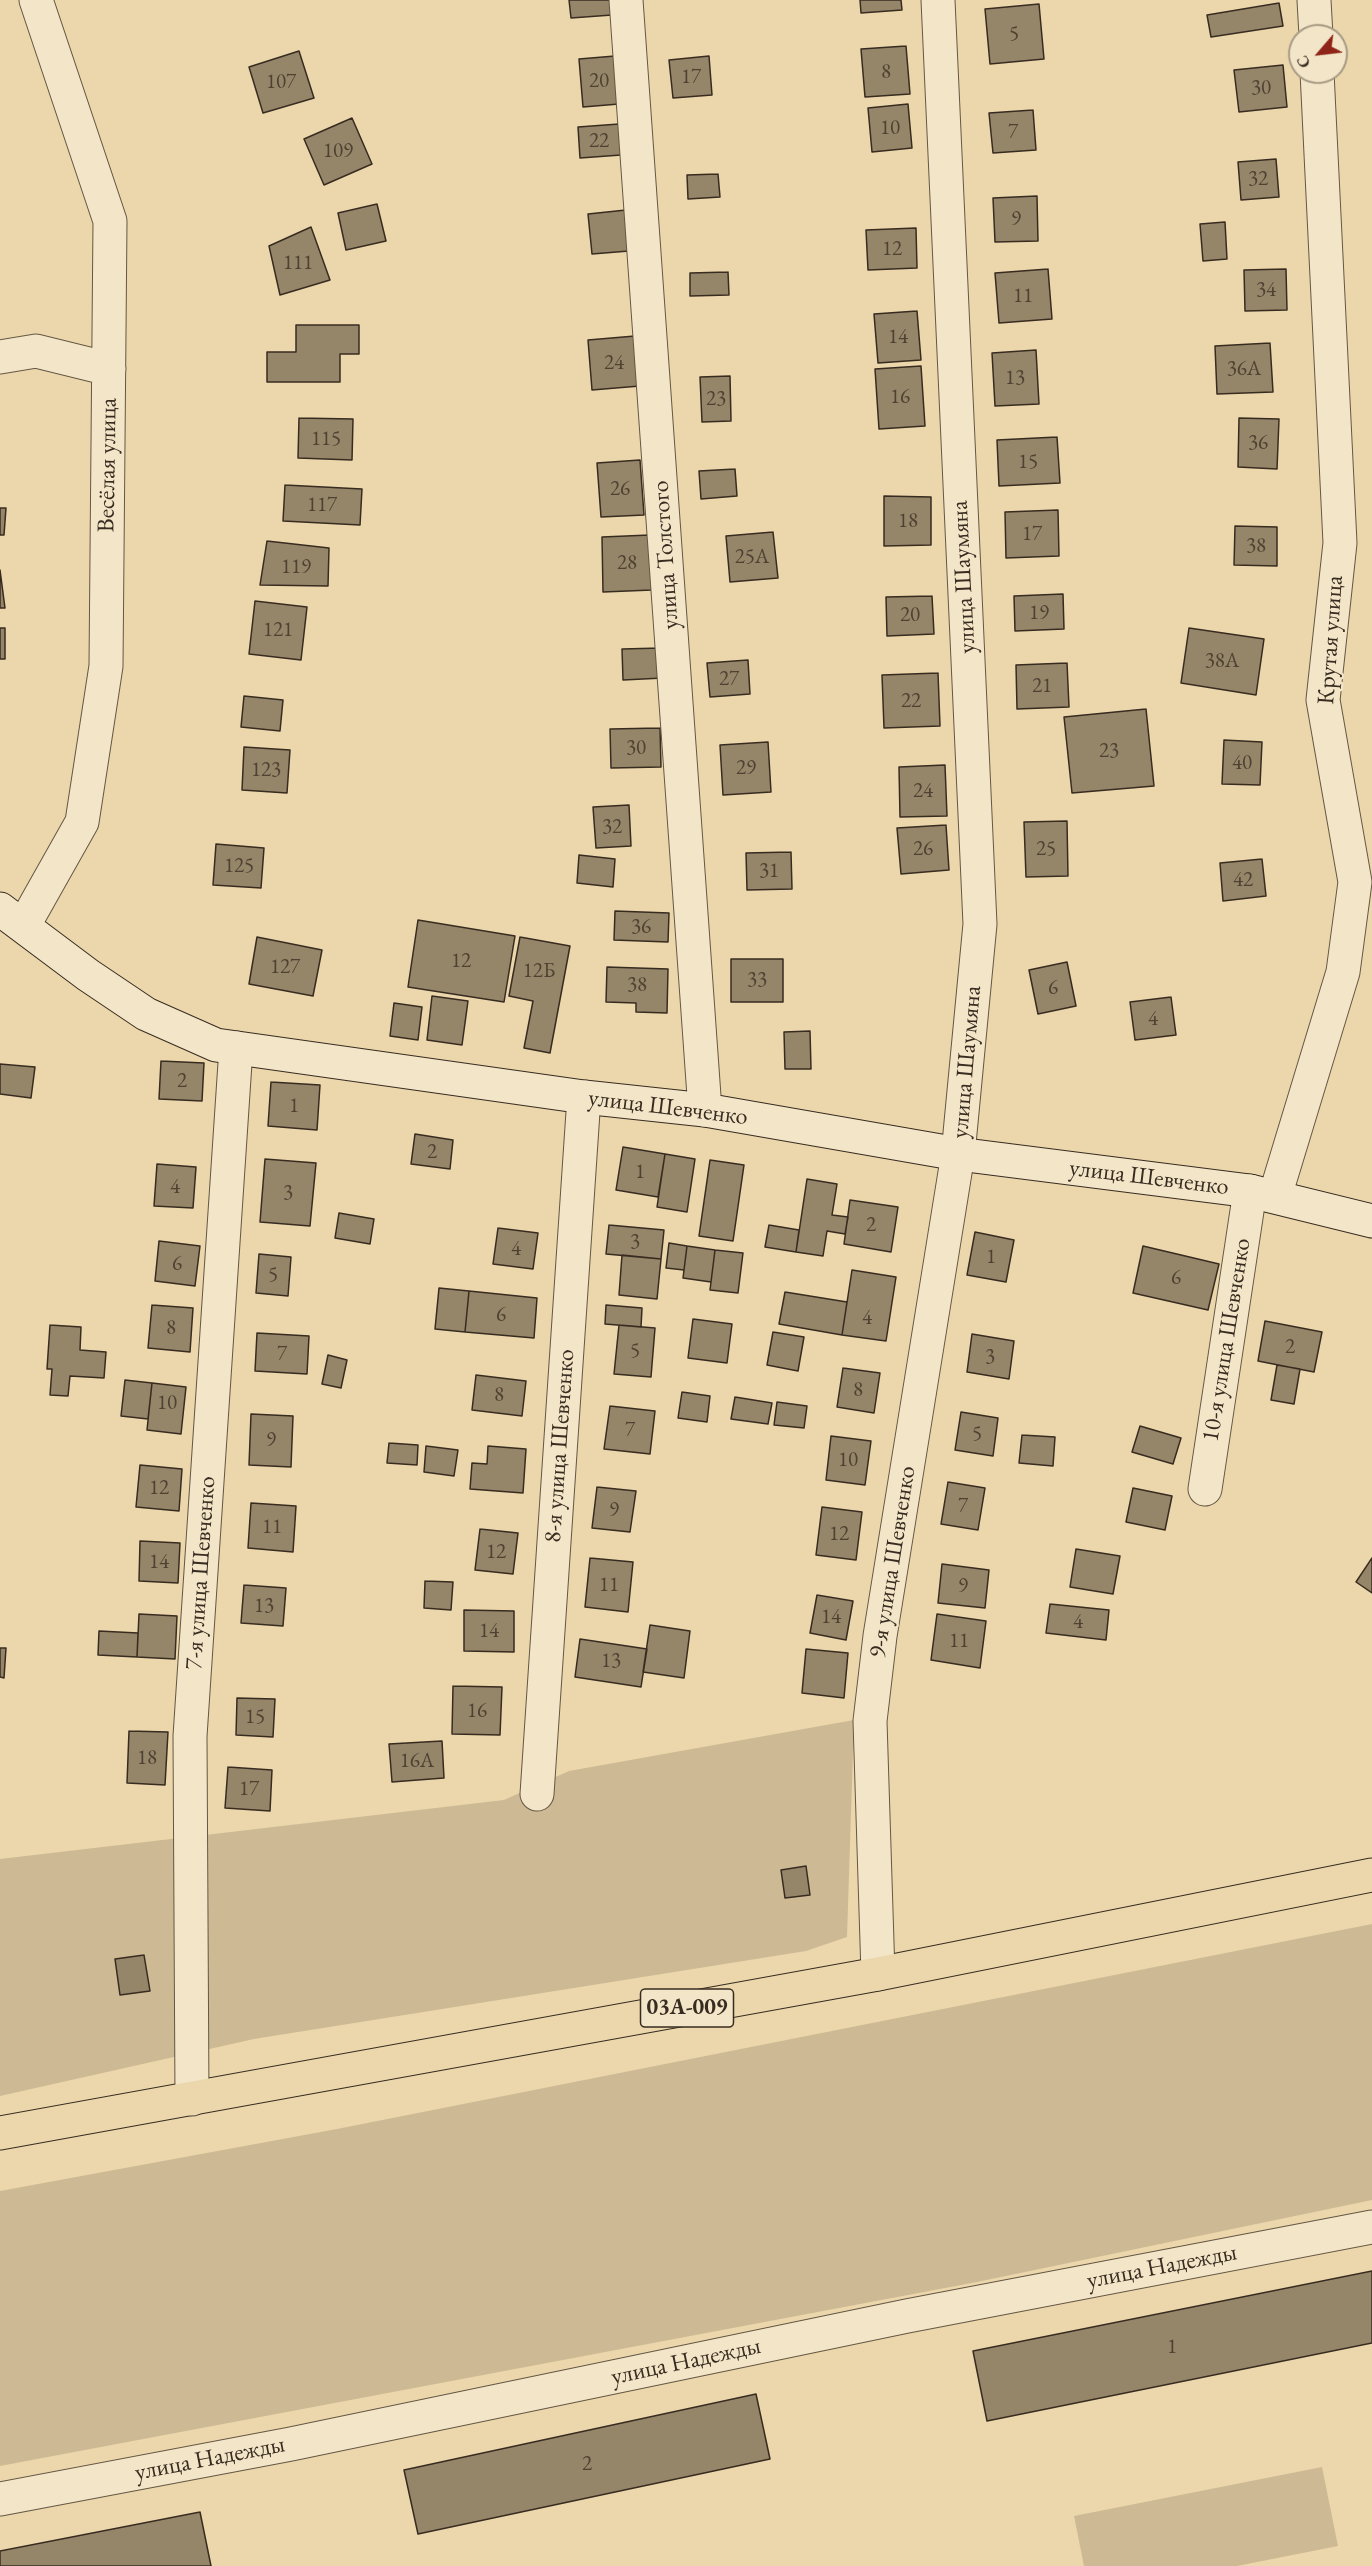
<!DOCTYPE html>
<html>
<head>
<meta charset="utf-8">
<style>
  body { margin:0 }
  #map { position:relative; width:1372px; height:2566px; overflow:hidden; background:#ebd7ab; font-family:"EB Garamond",serif }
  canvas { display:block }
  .north { position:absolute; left:1288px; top:24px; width:60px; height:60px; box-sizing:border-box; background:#f2e5c8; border:2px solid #a89b85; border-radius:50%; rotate:242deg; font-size:16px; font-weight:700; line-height:24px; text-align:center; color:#382c21 }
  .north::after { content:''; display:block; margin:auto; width:21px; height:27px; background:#8f2418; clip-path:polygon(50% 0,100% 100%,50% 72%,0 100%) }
</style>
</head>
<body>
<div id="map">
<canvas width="1372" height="2566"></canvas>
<div class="north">С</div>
</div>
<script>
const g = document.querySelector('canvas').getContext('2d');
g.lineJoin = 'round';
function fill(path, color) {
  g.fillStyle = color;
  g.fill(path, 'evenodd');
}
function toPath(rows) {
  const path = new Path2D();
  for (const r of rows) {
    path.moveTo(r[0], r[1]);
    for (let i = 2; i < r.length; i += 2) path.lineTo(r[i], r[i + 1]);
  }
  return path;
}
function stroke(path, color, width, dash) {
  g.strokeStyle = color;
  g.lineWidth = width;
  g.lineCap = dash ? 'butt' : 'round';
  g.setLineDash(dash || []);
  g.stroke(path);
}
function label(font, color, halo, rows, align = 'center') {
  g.font = font + ' "EB Garamond",serif';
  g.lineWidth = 4.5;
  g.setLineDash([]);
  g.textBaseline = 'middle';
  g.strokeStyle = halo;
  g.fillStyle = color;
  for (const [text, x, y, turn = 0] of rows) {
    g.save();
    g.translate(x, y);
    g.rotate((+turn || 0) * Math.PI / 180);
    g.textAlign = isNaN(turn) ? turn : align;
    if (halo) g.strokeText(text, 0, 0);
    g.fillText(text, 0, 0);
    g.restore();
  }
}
fill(toPath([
  [854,1720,847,1937,806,1951,254,2039,0,2096,0,1859,504,1800,569,1771],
  [1372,1924,1372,2200,977,2282,0,2466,0,2191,337,2129],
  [1322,2467,1338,2546,1237,2566,1084,2566,1074,2516]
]), '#cdba94');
const building = toPath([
  [569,0,612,0,612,15,571,18,569,0],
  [860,0,901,0,902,10,861,13,860,0],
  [1279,3,1283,26,1211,37,1207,15,1279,3],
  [1039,4,1044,59,990,64,985,9,1039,4],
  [906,46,910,94,865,97,861,49,906,46],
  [299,51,314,98,263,113,249,67,299,51],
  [615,56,619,104,583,107,579,59,615,56],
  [709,56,712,95,673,98,669,60,709,56],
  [1283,65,1287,107,1239,112,1234,70,1283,65],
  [908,104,912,148,872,152,868,108,908,104],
  [1033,110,1036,150,993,153,989,113,1033,110],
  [352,118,372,164,324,185,304,139,352,118],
  [619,124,621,155,580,158,578,127,619,124],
  [1276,159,1279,197,1241,200,1238,162,1276,159],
  [718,174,720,197,688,199,687,175,718,174],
  [1037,196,1038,241,995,242,993,198,1037,196],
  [377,204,386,241,346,250,338,213,377,204],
  [626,210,629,251,592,254,588,214,626,210],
  [1225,222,1227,259,1203,261,1200,224,1225,222],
  [311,227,330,280,280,295,269,246,311,227],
  [916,228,917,268,868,270,866,230,916,228],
  [1048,269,1052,319,999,323,995,273,1048,269],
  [1286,269,1287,310,1245,311,1244,270,1286,269],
  [728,272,729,295,690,296,690,273,728,272],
  [917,311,921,360,878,363,874,314,917,311],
  [296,325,359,325,359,354,340,354,340,382,267,382,267,352,296,352,296,325],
  [635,336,640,386,592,390,588,340,635,336],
  [1270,343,1273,392,1217,394,1215,346,1270,343],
  [1036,350,1039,404,995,406,992,353,1036,350],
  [921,366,925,426,879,429,875,369,921,366],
  [730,376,731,421,702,422,700,377,730,376],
  [299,418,353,419,352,460,298,458,299,418],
  [1239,418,1279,419,1277,469,1238,467,1239,418],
  [1057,437,1060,483,999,486,997,440,1057,437],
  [640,460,644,515,601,517,597,463,640,460],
  [735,469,737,496,701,499,699,471,735,469],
  [285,485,362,489,360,525,283,521,285,485],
  [884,496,931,497,931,545,884,546,884,496],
  [0,508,6,508,4,535,0,535,0,508],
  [1058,510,1059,556,1006,558,1005,512,1058,510],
  [1235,526,1277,527,1277,566,1234,565,1235,526],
  [773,532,778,578,730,582,726,536,773,532],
  [650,535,652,590,603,592,602,537,650,535],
  [267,541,329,548,328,586,260,585,267,541],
  [0,570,5,608,0,608,0,570],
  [1063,594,1064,629,1015,631,1014,596,1063,594],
  [932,596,934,634,887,636,886,597,932,596],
  [255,601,307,607,301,660,249,654,255,601],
  [0,628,5,628,5,659,0,659,0,628],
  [1189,628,1264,639,1256,695,1181,683,1189,628],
  [661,648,663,678,623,680,622,649,661,648],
  [748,660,750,694,710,697,707,663,748,660],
  [1067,663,1069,707,1017,709,1016,665,1067,663],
  [938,673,940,726,884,728,882,675,938,673],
  [244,696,283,700,280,731,241,727,244,696],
  [1146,709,1154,786,1072,793,1064,717,1146,709],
  [660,728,661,767,611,768,610,729,660,728],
  [1224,740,1262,742,1260,785,1222,784,1224,740],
  [768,742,771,792,723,795,720,745,768,742],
  [244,747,290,750,287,793,242,790,244,747],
  [945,765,947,816,900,817,899,767,945,765],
  [629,805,631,846,596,848,593,807,629,805],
  [1067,821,1068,876,1026,877,1024,822,1067,821],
  [946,825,949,870,901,874,897,828,946,825],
  [216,844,264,848,261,888,213,885,216,844],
  [791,852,792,889,747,890,746,853,791,852],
  [579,855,615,859,613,887,577,883,579,855],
  [1262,859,1266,896,1223,901,1220,863,1262,859],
  [615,911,669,913,668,942,614,940,615,911],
  [418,920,515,936,504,1002,408,987,418,920],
  [257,937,322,950,313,996,249,984,257,937],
  [520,937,570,946,550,1053,524,1048,533,1001,509,996,520,937],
  [731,959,783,959,783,1002,731,1002,731,959],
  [1067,962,1076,1006,1038,1014,1029,970,1067,962],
  [607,967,668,969,667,1013,636,1012,636,1003,606,1002,607,967],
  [432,996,468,1001,462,1045,427,1040,432,996],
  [1171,997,1176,1035,1135,1040,1130,1002,1171,997],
  [394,1003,422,1007,418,1040,390,1036,394,1003],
  [810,1031,811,1069,785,1069,784,1032,810,1031],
  [161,1061,204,1063,202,1101,159,1099,161,1061],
  [0,1064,35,1067,31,1098,0,1094,0,1064],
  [271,1082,320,1085,317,1130,268,1126,271,1082],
  [415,1134,453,1140,450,1169,411,1164,415,1134],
  [623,1147,665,1154,658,1197,616,1190,623,1147],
  [665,1154,695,1159,687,1212,657,1207,665,1154],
  [265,1159,316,1163,310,1226,260,1222,265,1159],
  [710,1160,744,1165,733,1241,699,1236,710,1160],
  [157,1164,196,1167,193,1208,154,1206,157,1164],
  [807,1179,837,1184,832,1215,848,1217,845,1234,827,1231,823,1256,796,1252,807,1179],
  [850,1200,898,1207,891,1252,844,1244,850,1200],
  [339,1213,374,1219,370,1244,335,1238,339,1213],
  [609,1225,664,1230,661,1259,606,1254,609,1225],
  [769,1225,799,1230,796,1252,765,1247,769,1225],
  [498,1228,538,1233,533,1269,493,1264,498,1228],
  [975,1232,1014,1240,1006,1282,967,1275,975,1232],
  [159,1241,200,1246,195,1286,155,1281,159,1241],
  [669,1243,687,1246,684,1270,666,1268,669,1243],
  [687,1246,715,1250,711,1282,683,1278,687,1246],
  [1143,1246,1219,1264,1208,1310,1133,1293,1143,1246],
  [715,1250,743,1253,738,1293,710,1290,715,1250],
  [259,1254,291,1257,288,1296,256,1293,259,1254],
  [622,1255,661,1259,657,1299,619,1295,622,1255],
  [852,1270,896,1277,886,1341,842,1335,852,1270],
  [439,1288,469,1291,465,1332,435,1329,439,1288],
  [469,1291,537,1298,534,1338,465,1332,469,1291],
  [785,1292,847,1302,842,1335,779,1324,785,1292],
  [152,1305,193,1308,190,1352,148,1348,152,1305],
  [606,1305,642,1308,641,1327,605,1324,606,1305],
  [693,1319,732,1324,727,1363,688,1358,693,1319],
  [1265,1321,1322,1332,1314,1372,1258,1361,1265,1321],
  [50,1325,81,1327,80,1350,106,1352,104,1378,70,1376,68,1396,50,1395,52,1369,47,1369,50,1325],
  [619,1325,655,1328,651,1377,614,1374,619,1325],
  [773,1332,804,1337,798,1371,767,1365,773,1332],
  [257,1333,309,1336,307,1374,255,1371,257,1333],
  [972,1334,1014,1341,1009,1379,967,1372,972,1334],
  [328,1355,347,1360,341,1388,322,1384,328,1355],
  [1277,1365,1300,1369,1294,1404,1271,1400,1277,1365],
  [843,1368,880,1373,874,1413,837,1407,843,1368],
  [476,1375,526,1381,522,1416,472,1410,476,1375],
  [125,1380,152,1383,148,1419,121,1416,125,1380],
  [152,1383,186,1387,181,1434,147,1430,152,1383],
  [682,1392,710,1396,707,1422,678,1418,682,1392],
  [735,1397,772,1403,768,1424,731,1419,735,1397],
  [777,1402,807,1406,804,1428,774,1425,777,1402],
  [610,1406,655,1411,650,1454,604,1449,610,1406],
  [961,1412,998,1418,993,1456,955,1450,961,1412],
  [251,1414,293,1416,291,1467,249,1465,251,1414],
  [1140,1426,1181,1438,1173,1464,1132,1452,1140,1426],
  [1022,1435,1055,1437,1053,1466,1019,1463,1022,1435],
  [831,1436,871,1441,865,1485,826,1480,831,1436],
  [389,1443,418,1445,417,1465,387,1463,389,1443],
  [426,1446,458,1450,454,1476,424,1472,426,1446],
  [488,1446,526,1449,523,1493,470,1489,472,1463,487,1464,488,1446],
  [140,1465,182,1469,179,1511,136,1507,140,1465],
  [948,1482,985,1488,978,1530,941,1524,948,1482],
  [597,1487,636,1491,630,1532,592,1528,597,1487],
  [1133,1488,1172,1496,1165,1530,1126,1522,1133,1488],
  [251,1503,296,1506,293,1552,248,1548,251,1503],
  [822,1507,862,1512,856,1560,816,1555,822,1507],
  [480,1529,518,1533,513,1574,475,1570,480,1529],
  [140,1541,180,1543,178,1583,139,1581,140,1541],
  [1076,1549,1120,1556,1113,1594,1070,1587,1076,1549],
  [590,1558,633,1562,628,1612,585,1607,590,1558],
  [1372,1558,1372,1593,1356,1582,1372,1558],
  [942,1564,989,1570,985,1608,938,1603,942,1564],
  [425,1581,453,1582,451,1610,424,1608,425,1581],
  [244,1585,286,1588,283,1626,241,1623,244,1585],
  [817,1595,853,1601,846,1640,810,1633,817,1595],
  [1050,1604,1109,1610,1106,1640,1046,1633,1050,1604],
  [464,1610,514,1611,514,1652,464,1651,464,1610],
  [139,1614,177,1616,175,1659,137,1657,139,1614],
  [937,1614,986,1621,980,1668,931,1660,937,1614],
  [650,1625,690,1631,684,1678,643,1672,650,1625],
  [99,1631,138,1633,137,1657,98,1655,99,1631],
  [580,1639,647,1649,641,1687,575,1677,580,1639],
  [0,1648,6,1648,4,1678,0,1677,0,1648],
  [806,1649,848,1653,844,1698,802,1693,806,1649],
  [453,1686,502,1687,500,1735,452,1734,453,1686],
  [237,1698,275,1699,273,1737,236,1735,237,1698],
  [129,1731,168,1732,165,1785,127,1783,129,1731],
  [442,1741,444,1778,392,1782,389,1744,442,1741],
  [228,1767,272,1770,270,1811,225,1808,228,1767],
  [806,1866,810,1895,785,1898,781,1870,806,1866],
  [144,1955,150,1991,120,1995,115,1959,144,1955],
  [1372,2271,1372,2343,987,2421,973,2351,1372,2271],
  [756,2394,770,2459,418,2534,404,2470,756,2394],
  [200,2512,211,2566,0,2566,0,2551,200,2512]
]);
fill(building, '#958569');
stroke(building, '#382c21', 1.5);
const street = toPath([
  [626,0,705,1110],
  [1314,0,1316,36],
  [0,357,36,351,109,369],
  [24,925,82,822,106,666,110,221,36,0],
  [1275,1196,1343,972,1355,882,1323,700,1340,543,1317,72],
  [1205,1489,1250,1191],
  [537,1794,584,1097],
  [878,1974,870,1721,880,1636,958,1154,980,924,938,0],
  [192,2099,190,1736,236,1048],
  [0,2499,291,2444,907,2316,1372,2227]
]);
const secondary = toPath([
  [0,909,88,975,146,1014,216,1045,584,1097,705,1110,958,1154,1250,1191,1372,1221]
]);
const primary = toPath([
  [0,2133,878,1974,1372,1875]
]);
stroke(street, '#655744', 35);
stroke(secondary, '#382c21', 35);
stroke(primary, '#382c21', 35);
stroke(street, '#f2e5c8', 33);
stroke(secondary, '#f2e5c8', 33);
stroke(primary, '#ebd7ab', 33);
label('21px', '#4f4233', null, [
  ["5",1014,34],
  ["8",886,72],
  ["17",691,77],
  ["20",599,81],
  ["107",281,82],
  ["30",1261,88],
  ["10",890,128],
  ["7",1013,132],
  ["22",599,141],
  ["109",338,151],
  ["32",1258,179],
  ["9",1016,219],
  ["12",892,249],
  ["111",298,263],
  ["34",1266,290],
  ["11",1023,296],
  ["14",898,337],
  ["24",614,363],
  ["36А",1244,369],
  ["13",1015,378],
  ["16",900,397],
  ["23",716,399],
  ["115",326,439],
  ["36",1258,443],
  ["15",1028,462],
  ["26",620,489],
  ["117",322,505],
  ["18",908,521],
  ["17",1032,534],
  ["38",1256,546],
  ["25А",752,557],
  ["28",627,563],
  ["119",296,567],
  ["19",1039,613],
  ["20",910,615],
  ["121",278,630],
  ["38А",1222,661],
  ["27",729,679],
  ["21",1042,686],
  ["22",911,701],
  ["30",636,748],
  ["23",1109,751],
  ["40",1242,763],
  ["29",746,768],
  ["123",266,770],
  ["24",923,791],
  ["32",612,827],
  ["26",923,849],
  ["25",1046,849],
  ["125",239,866],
  ["31",769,871],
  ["42",1243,880],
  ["36",641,927],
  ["12",461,961],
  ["127",285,967],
  ["12Б",539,971],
  ["33",757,980],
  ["38",637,985],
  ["6",1053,988],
  ["4",1153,1019],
  ["2",182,1081],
  ["1",294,1106],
  ["2",432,1152],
  ["1",640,1172],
  ["4",175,1187],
  ["3",288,1193],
  ["2",871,1225],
  ["3",635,1242],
  ["4",516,1249],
  ["1",991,1257],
  ["6",177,1264],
  ["5",273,1275],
  ["6",1176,1278],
  ["6",501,1315],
  ["4",867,1318],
  ["8",171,1328],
  ["2",1290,1347],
  ["5",635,1351],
  ["7",282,1354],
  ["3",990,1357],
  ["8",858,1390],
  ["8",499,1395],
  ["10",167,1403],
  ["7",630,1430],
  ["5",977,1434],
  ["9",271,1440],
  ["10",848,1460],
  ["12",159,1488],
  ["7",963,1506],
  ["9",614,1510],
  ["11",272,1527],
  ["12",839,1534],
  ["12",496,1552],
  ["14",159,1562],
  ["11",609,1585],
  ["9",963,1586],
  ["13",264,1606],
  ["14",831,1617],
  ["4",1078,1622],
  ["14",489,1631],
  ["11",959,1641],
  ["13",611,1661],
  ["16",477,1711],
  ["15",255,1717],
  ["18",147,1758],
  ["16А",417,1761],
  ["17",249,1789],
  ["1",1172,2347],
  ["2",587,2464]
]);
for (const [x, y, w] of [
  [687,2008,93]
]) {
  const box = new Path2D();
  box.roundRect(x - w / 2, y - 19, w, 38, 4.5);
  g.fillStyle = '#f2e5c8';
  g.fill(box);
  stroke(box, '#382c21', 1.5);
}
label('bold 22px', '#382c21', null, [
  ["03А-009",687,2008]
]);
label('24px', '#382c21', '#f2e5c8', [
  ["Весёлая улица",108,465,-89],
  ["улица Толстого",666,555,-94],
  ["улица Шаумяна",964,577,-93],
  ["Крутая улица",1331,640,-86],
  ["улица Шаумяна",967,1062,-85],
  ["улица Шевченко",668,1108,7],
  ["улица Шевченко",1149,1178,7],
  ["10-я улица Шевченко",1227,1340,-81],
  ["8-я улица Шевченко",560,1446,-86],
  ["9-я улица Шевченко",893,1562,-81],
  ["7-я улица Шевченко",201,1573,-86],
  ["улица Надежды",1162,2267,-11],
  ["улица Надежды",686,2362,-12],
  ["улица Надежды",210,2459,-11]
]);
</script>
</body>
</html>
